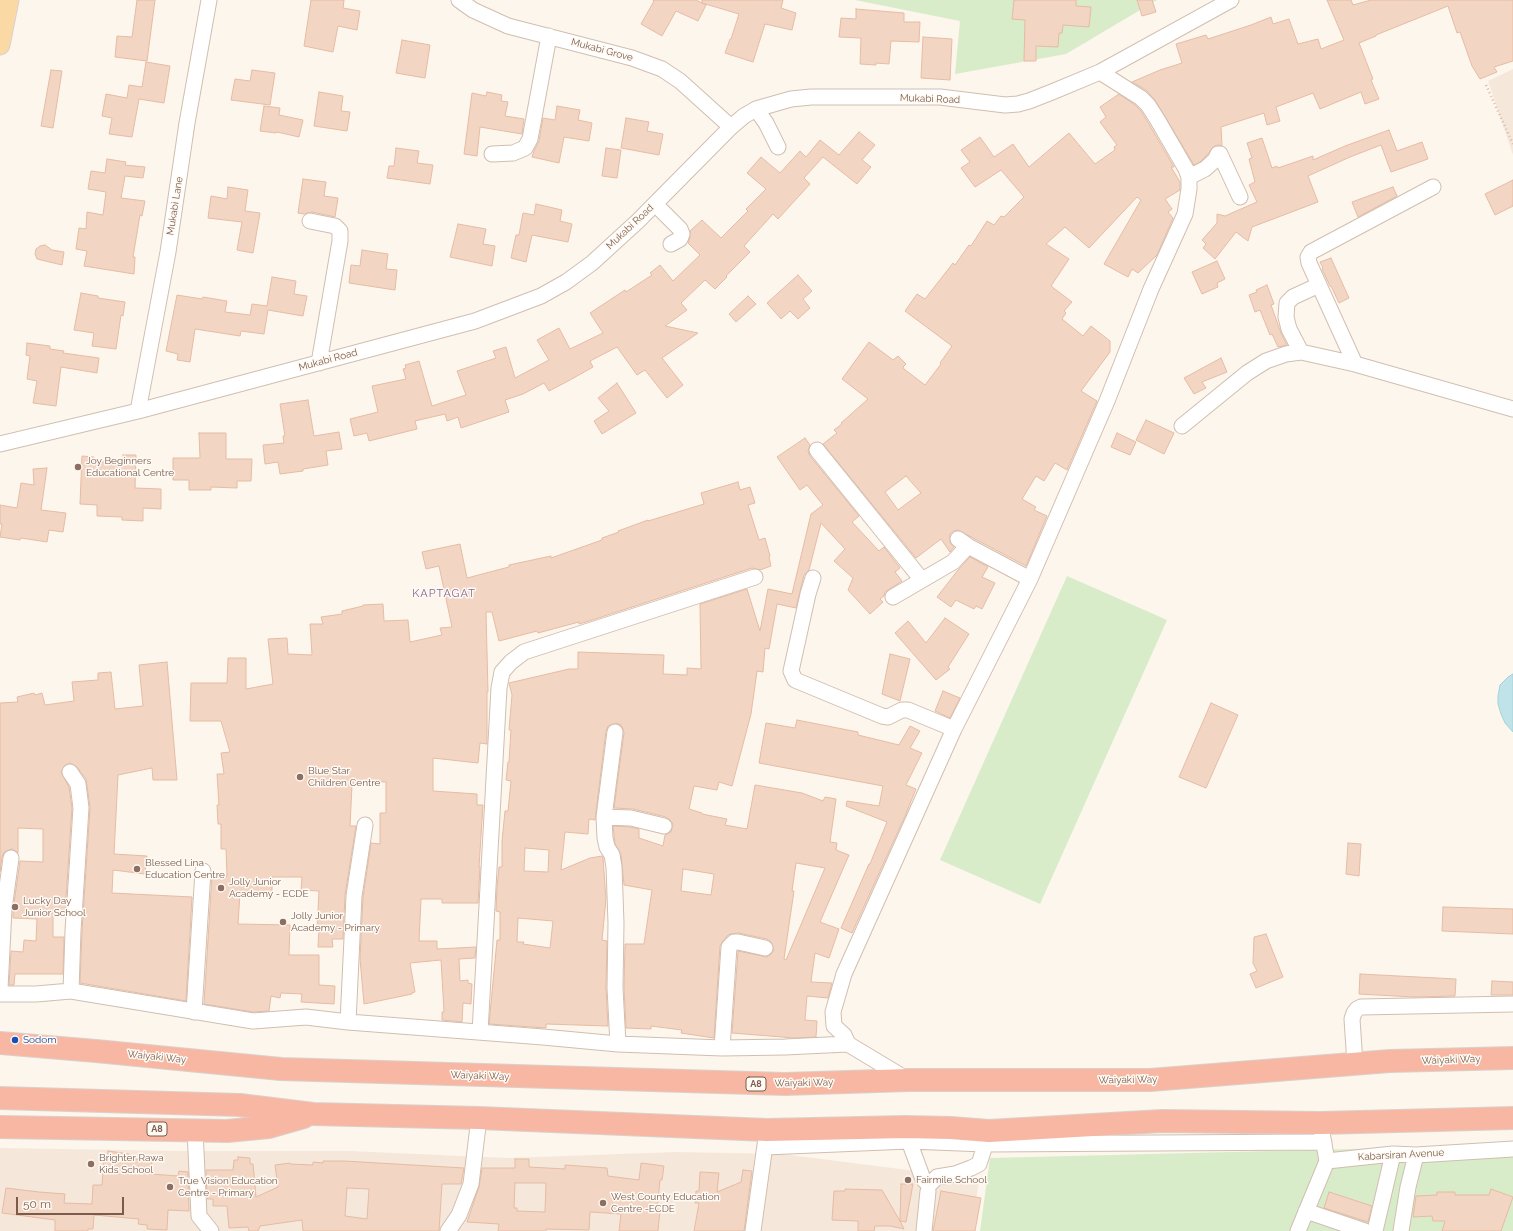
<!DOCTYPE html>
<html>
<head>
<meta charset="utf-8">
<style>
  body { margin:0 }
  #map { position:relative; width:1513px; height:1231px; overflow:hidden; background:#fdf6ec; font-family:Raleway,sans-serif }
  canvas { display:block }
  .scale { position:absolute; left:16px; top:1197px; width:108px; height:18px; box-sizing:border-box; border:2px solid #7a5c4d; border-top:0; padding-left:5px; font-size:12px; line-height:14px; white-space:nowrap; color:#7a5c4d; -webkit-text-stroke:3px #fffaf3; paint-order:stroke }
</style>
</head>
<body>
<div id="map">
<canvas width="1513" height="1231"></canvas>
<div class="scale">50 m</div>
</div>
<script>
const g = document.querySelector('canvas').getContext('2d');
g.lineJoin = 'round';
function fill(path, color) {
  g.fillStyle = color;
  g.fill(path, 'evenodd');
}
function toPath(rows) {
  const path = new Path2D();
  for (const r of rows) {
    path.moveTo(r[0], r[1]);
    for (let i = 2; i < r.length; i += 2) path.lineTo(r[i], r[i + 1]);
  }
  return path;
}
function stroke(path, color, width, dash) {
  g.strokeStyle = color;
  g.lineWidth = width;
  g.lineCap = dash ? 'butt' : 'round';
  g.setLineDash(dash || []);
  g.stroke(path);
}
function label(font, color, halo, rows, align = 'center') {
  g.font = font + ' Raleway,sans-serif';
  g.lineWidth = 3;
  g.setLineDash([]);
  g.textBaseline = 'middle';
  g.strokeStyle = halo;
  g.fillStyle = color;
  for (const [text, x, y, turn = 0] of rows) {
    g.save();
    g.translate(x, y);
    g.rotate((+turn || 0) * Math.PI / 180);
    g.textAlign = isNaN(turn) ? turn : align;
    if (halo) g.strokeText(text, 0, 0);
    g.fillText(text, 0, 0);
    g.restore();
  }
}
fill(toPath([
  [1513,69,1513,155,1488,81],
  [0,1148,184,1151,350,1151,507,1158,677,1152,782,1154,979,1179,972,1231,0,1231]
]), '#f5e8da');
fill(toPath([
  [855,0,1157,0,1066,54,955,74,960,21],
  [1067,576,1167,620,1040,904,940,860],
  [1513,1145,1513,1231,980,1231,990,1158]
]), '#d8ecc9');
const water = toPath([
  [1513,674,1513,732,1505,723,1501,714,1498,704,1498,696,1500,685,1508,677,1513,674]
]);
fill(water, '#bfe3e8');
stroke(water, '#a5d3da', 1);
const building = toPath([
  [137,0,155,0,147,61,115,57,117,36,132,37,137,0],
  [311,0,344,0,343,8,360,11,357,30,338,26,333,52,304,46,311,0],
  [653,0,696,0,706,5,698,21,676,11,662,36,641,24,654,1,653,0],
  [702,0,783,0,781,8,796,13,792,30,765,24,753,62,725,53,730,39,731,39,739,14,702,3,702,0],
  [1014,0,1076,0,1076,6,1091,7,1089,27,1063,25,1062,33,1059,33,1058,47,1036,46,1036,61,1024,61,1025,20,1012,19,1014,0],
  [1137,0,1152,0,1156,12,1142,16,1137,0],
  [1327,0,1351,0,1353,5,1371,0,1513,0,1513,61,1494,67,1497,72,1480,79,1472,66,1460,32,1457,33,1448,6,1376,35,1376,36,1359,43,1373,79,1371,80,1379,99,1365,104,1361,92,1320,109,1313,93,1276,107,1280,121,1267,125,1264,113,1221,127,1222,146,1218,145,1213,147,1208,154,1200,162,1194,165,1155,100,1146,90,1132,82,1160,70,1182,63,1176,44,1206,35,1208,39,1251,25,1271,17,1273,24,1289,19,1298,44,1318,39,1321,49,1344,40,1327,0],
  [856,9,904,13,904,22,920,22,919,42,891,41,889,64,876,63,876,65,860,64,861,38,839,37,841,18,856,19,856,9],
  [923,37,952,39,950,80,921,78,923,37],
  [402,40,430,45,425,78,396,73,402,40],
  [146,62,170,66,164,103,139,99,132,137,109,134,112,118,102,116,106,94,127,98,129,85,142,87,146,62],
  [51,70,62,71,53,128,41,126,51,70],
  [252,70,275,73,270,105,231,100,235,79,250,81,252,70],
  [319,92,343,96,341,111,350,112,347,131,314,126,319,92],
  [487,92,502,95,501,101,508,102,505,116,524,119,522,134,480,127,477,156,464,154,472,93,486,96,487,92],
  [1119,94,1135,105,1141,111,1149,124,1174,167,1171,167,1180,182,1180,190,1165,199,1172,209,1168,212,1173,218,1157,255,1138,273,1132,269,1128,277,1104,264,1141,200,1137,197,1089,248,1065,227,1046,244,1069,259,1051,286,1072,302,1064,311,1066,313,1062,319,1083,336,1091,326,1110,341,1110,352,1081,391,1097,401,1067,470,1055,463,1044,481,1036,476,1022,499,1036,507,1034,510,1047,516,1026,566,958,530,954,531,950,534,950,542,954,547,950,552,941,539,916,558,823,444,837,433,834,430,842,424,841,423,868,399,842,379,869,342,893,360,898,356,906,364,903,367,904,369,925,385,941,364,940,363,952,346,905,311,917,294,925,299,953,263,955,265,969,245,971,246,987,221,994,225,1001,216,1004,217,1024,197,1001,170,975,187,961,168,970,162,961,150,980,137,994,157,1013,144,1029,167,1069,133,1095,164,1115,150,1114,147,1117,145,1100,122,1106,117,1100,107,1119,94],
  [906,476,921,493,898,510,885,492,906,476],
  [264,106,280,108,279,115,303,120,299,137,277,132,276,133,260,131,264,106],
  [557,106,580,110,578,120,592,123,589,141,564,137,559,163,532,157,534,151,539,141,543,118,555,120,557,106],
  [626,118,649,122,647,131,663,134,659,155,621,148,626,118],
  [1389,130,1397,151,1422,142,1428,159,1391,172,1381,145,1350,157,1308,176,1318,202,1252,227,1248,241,1236,232,1215,259,1203,248,1206,244,1202,240,1217,223,1217,214,1225,216,1257,202,1249,185,1255,182,1249,159,1252,158,1247,143,1262,138,1272,168,1277,166,1278,168,1313,156,1313,160,1345,146,1389,130],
  [859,132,875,145,862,160,871,167,857,184,823,157,804,178,810,184,778,219,773,214,744,246,750,252,726,276,727,277,715,289,705,280,681,303,687,310,665,326,698,333,662,358,683,385,667,398,645,370,637,375,617,347,590,361,593,367,570,380,549,391,544,383,523,394,505,400,509,412,461,428,458,417,447,421,445,414,415,421,417,429,369,441,367,433,354,436,350,419,378,412,372,386,406,379,403,369,406,368,405,365,419,361,432,406,466,395,457,371,496,358,493,351,506,347,515,378,549,360,537,340,559,328,570,349,603,333,590,313,625,290,626,292,652,275,650,273,660,265,673,281,700,255,688,243,690,237,690,231,702,220,721,238,748,211,746,209,766,189,747,173,761,157,780,173,800,151,806,157,820,140,839,155,859,132],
  [396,148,419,151,417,163,433,165,430,184,387,178,389,166,394,166,396,148],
  [606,148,621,150,617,178,602,176,606,148],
  [107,159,126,162,125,165,145,167,143,178,125,176,121,198,145,201,142,216,140,215,133,257,135,257,134,274,84,266,87,251,76,249,79,228,86,229,87,212,103,215,106,192,88,189,91,171,105,173,107,159],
  [303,179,326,182,324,196,338,198,335,217,312,212,304,214,298,213,303,179],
  [1513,180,1513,206,1495,215,1485,194,1513,180],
  [228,187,248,190,245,211,260,213,253,253,237,250,242,222,208,218,211,196,227,199,228,187],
  [1393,187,1397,196,1358,217,1352,202,1393,187],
  [536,204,562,210,560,221,572,224,568,242,532,235,526,262,511,258,516,235,519,235,523,213,534,215,536,204],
  [458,224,486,229,483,244,495,246,492,266,450,257,458,224],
  [45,245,52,250,64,252,62,265,37,259,35,254,36,249,40,246,45,245],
  [362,250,388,254,386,269,397,270,395,290,349,283,351,265,360,266,362,250],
  [1331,258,1349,298,1339,303,1331,286,1330,286,1322,269,1323,268,1320,262,1331,258],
  [1217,261,1225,279,1217,283,1218,287,1202,294,1192,272,1217,261],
  [798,275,812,291,803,299,810,308,798,319,790,311,781,319,767,303,798,275],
  [272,277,296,281,294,294,307,296,303,316,268,310,264,334,241,331,240,336,195,329,190,362,177,360,178,354,166,351,177,295,202,299,203,297,227,301,225,312,250,315,252,304,267,306,272,277],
  [1267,285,1274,304,1271,305,1281,333,1287,345,1278,347,1272,334,1270,335,1260,310,1255,312,1249,295,1257,292,1256,290,1267,285],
  [81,293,98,296,98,298,125,302,123,316,121,315,116,349,92,346,94,333,74,330,81,293],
  [748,296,756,304,736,322,729,314,748,296],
  [27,343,50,346,50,349,64,351,63,353,99,358,97,373,61,367,56,406,33,403,37,381,27,379,30,356,26,355,27,343],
  [1221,358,1227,372,1202,382,1206,388,1194,394,1184,378,1221,358],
  [617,383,636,413,602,434,594,421,609,411,598,398,617,383],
  [308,400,314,436,339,432,342,449,326,451,328,465,303,469,303,471,280,474,278,462,265,464,263,445,284,443,283,436,285,436,280,404,308,400],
  [1146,420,1174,433,1164,454,1136,440,1146,420],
  [199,433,226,433,226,459,252,459,251,481,237,481,237,488,211,487,211,490,189,490,189,480,173,480,173,458,200,458,199,433],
  [1117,433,1136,442,1130,455,1111,447,1117,433],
  [805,438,810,445,808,451,810,456,859,516,852,522,879,551,884,547,900,568,895,572,902,581,885,592,884,596,880,599,883,602,870,614,848,590,853,578,834,561,845,549,821,523,809,570,804,575,796,608,777,604,769,649,765,648,763,672,757,671,751,714,732,786,719,782,717,790,694,786,689,809,702,813,702,814,727,819,725,825,747,829,755,785,802,793,823,801,825,797,836,799,830,842,837,843,836,850,849,855,820,922,839,929,829,958,815,953,811,982,832,983,828,998,807,996,805,1020,817,1021,816,1037,794,1038,732,1033,738,951,767,957,771,954,774,950,771,942,767,939,738,933,731,934,728,935,723,941,720,946,714,1038,681,1033,682,1030,651,1026,651,1029,626,1028,624,988,625,944,644,944,652,890,624,885,621,854,615,844,613,826,630,827,639,829,639,838,663,846,665,835,671,832,673,824,670,820,666,817,633,809,614,808,624,733,623,729,621,725,616,723,608,726,606,731,595,820,589,819,588,834,565,832,561,870,590,858,602,856,603,858,606,899,602,940,607,941,606,988,608,1026,546,1024,546,1028,489,1024,497,940,500,940,500,912,496,911,497,887,499,867,502,867,502,841,505,811,508,811,511,781,506,780,508,762,509,762,511,730,509,730,512,695,509,683,569,669,578,669,578,652,664,655,663,674,687,675,687,668,701,669,700,604,747,589,760,631,768,589,792,594,811,514,823,505,807,485,800,490,777,457,805,438],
  [525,848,549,850,548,872,524,871,525,848],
  [796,863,825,868,786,960,784,959,794,891,792,891,796,863],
  [683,869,714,874,711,895,681,891,683,869],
  [518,918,553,921,550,948,523,944,524,942,517,942,518,918],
  [123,455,136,455,135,488,161,489,161,509,143,508,143,521,122,520,122,517,97,516,97,505,80,504,82,456,94,457,93,462,123,462,123,455],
  [47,468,41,510,66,513,63,532,49,530,47,542,21,538,20,540,0,537,2,524,0,524,0,505,17,508,21,483,34,485,33,469,47,468],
  [738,482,740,490,750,487,755,503,748,505,759,540,765,538,770,556,769,557,771,566,760,570,752,568,586,622,579,624,579,622,538,633,537,631,499,641,492,612,486,612,488,692,487,692,487,744,480,743,478,763,433,758,433,791,477,794,477,805,483,805,479,867,480,867,478,903,442,903,442,899,421,899,419,941,437,941,437,949,476,947,475,958,459,959,460,981,468,980,468,983,472,984,471,1004,463,1003,462,1022,442,1020,442,1012,444,1012,441,960,410,963,415,992,412,993,412,994,364,1004,360,959,363,897,371,843,380,844,380,813,386,813,386,782,354,781,353,785,352,785,350,826,356,826,345,895,343,939,332,939,333,947,318,947,319,929,317,929,319,891,301,890,302,877,272,877,272,894,240,893,238,924,290,925,289,955,319,955,319,985,335,986,334,1004,301,1002,302,994,281,993,280,998,271,996,269,1011,253,1012,204,1004,212,875,227,876,226,849,221,849,221,824,218,824,217,805,219,805,217,774,224,774,221,753,230,752,221,721,190,721,191,683,227,683,228,658,246,658,246,689,273,684,268,639,287,638,288,654,312,655,310,624,323,624,321,617,342,614,342,611,363,606,363,605,383,604,384,621,408,620,410,642,442,635,440,628,452,627,439,566,426,569,422,552,460,544,467,578,509,567,509,565,551,556,551,558,602,540,602,538,619,532,618,531,648,520,648,521,704,504,701,493,738,482],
  [970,557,988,567,982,577,995,583,982,609,976,606,974,609,956,600,951,607,937,597,958,570,970,557],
  [945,618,969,634,948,667,950,669,936,680,895,633,908,621,926,643,945,618],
  [890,654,910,659,900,701,882,694,890,654],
  [167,662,177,780,153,780,152,768,118,775,114,854,147,856,145,874,113,870,112,893,192,897,186,1001,80,983,82,931,90,807,86,779,77,767,70,763,65,765,61,772,69,787,72,808,65,913,53,912,53,937,64,937,63,974,15,974,14,985,9,985,11,951,23,952,24,940,36,941,37,919,13,918,13,910,20,861,43,862,43,829,18,828,18,853,12,849,4,852,2,857,0,872,0,703,18,702,17,697,34,693,35,695,42,693,45,705,74,701,72,682,98,680,98,673,111,672,115,709,143,706,139,665,167,662],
  [943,691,960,698,950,718,935,711,943,691],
  [1211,703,1238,715,1206,788,1179,777,1211,703],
  [797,720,858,732,858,735,899,745,910,726,920,731,910,748,922,753,906,785,916,789,905,816,852,933,841,928,869,864,870,864,887,822,846,806,847,801,879,806,883,786,759,763,766,723,795,728,797,720],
  [1348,843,1361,844,1359,876,1346,874,1348,843],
  [1443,907,1513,909,1513,934,1442,931,1443,907],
  [1266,934,1283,977,1256,988,1250,974,1257,971,1253,963,1254,937,1266,934],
  [1360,974,1456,979,1455,996,1413,997,1359,994,1360,974],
  [1492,981,1513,982,1513,995,1491,995,1492,981],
  [108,1151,129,1154,129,1156,134,1156,133,1159,152,1160,151,1174,178,1176,179,1171,188,1172,189,1211,168,1210,167,1230,147,1229,147,1225,138,1224,139,1219,94,1215,93,1229,88,1229,88,1231,55,1231,55,1220,2,1213,6,1188,39,1192,65,1194,64,1203,92,1204,93,1185,102,1185,104,1159,107,1159,108,1151],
  [238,1157,250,1158,250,1164,253,1164,256,1197,278,1187,275,1165,290,1163,290,1164,313,1165,313,1162,323,1163,323,1161,344,1161,464,1168,461,1184,442,1184,439,1231,303,1231,302,1220,260,1226,258,1231,249,1231,248,1227,229,1228,227,1206,213,1206,213,1199,207,1199,206,1170,233,1170,234,1160,238,1160,238,1157],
  [347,1188,369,1189,367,1219,345,1216,347,1188],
  [515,1159,529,1159,529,1167,565,1169,565,1165,607,1168,608,1176,639,1180,641,1163,664,1166,662,1180,660,1180,657,1210,660,1210,658,1231,619,1231,621,1214,590,1212,589,1230,546,1229,546,1231,498,1231,499,1224,467,1222,479,1187,482,1168,515,1168,515,1159],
  [515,1183,546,1183,545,1212,517,1211,517,1208,514,1208,515,1183],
  [743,1170,752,1171,744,1231,694,1231,699,1203,695,1203,696,1191,699,1191,700,1172,719,1173,717,1192,741,1182,743,1170],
  [901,1184,913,1184,906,1222,900,1221,904,1229,890,1226,875,1226,874,1231,858,1231,858,1221,832,1220,834,1191,845,1191,845,1189,882,1190,900,1221,901,1184],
  [1491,1189,1513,1197,1501,1231,1442,1231,1445,1221,1433,1221,1432,1216,1413,1217,1416,1196,1437,1195,1437,1192,1455,1192,1455,1195,1489,1195,1491,1189],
  [941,1191,981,1198,975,1231,933,1231,941,1191],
  [1329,1192,1372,1206,1368,1222,1324,1208,1329,1192]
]);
fill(building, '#f3d5c3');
stroke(building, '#e6bba3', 1);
const minor = toPath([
  [459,0,473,10,508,26,632,58,662,69,680,81,731,127],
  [756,109,766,123,778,147],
  [492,154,513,153,525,148,530,139,549,36],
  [1189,177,1205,169,1215,160,1218,154,1220,154,1240,197],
  [655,204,680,229,682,234,680,239,671,244],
  [310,221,335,226,340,231,340,241,319,363],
  [1301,352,1289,329,1286,317,1287,303,1293,297,1319,285],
  [1355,364,1309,263,1308,257,1311,252,1433,187],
  [138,411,168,252,187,123,209,0],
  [1182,426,1247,373,1266,361,1286,354,1301,352,1355,364,1513,409],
  [0,444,138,411,475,321,541,296,566,282,592,263,638,221,731,127,744,116,756,109,791,99,811,97,940,97,1005,105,1018,104,1029,101,1052,92,1100,72,1231,0],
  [817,450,922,580],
  [958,539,968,546,1030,579],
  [813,578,808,594,791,671,795,680,882,716,888,717,902,710,908,710,954,729],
  [893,597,953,562,968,546],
  [70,772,78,784,81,808,73,931,71,991],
  [604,817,615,732],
  [0,989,4,909,11,858],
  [0,994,36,994,71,991,253,1021,306,1017,348,1022,543,1037,618,1044,722,1048,785,1047,848,1044],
  [194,1012,203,871],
  [348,1022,354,896,365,825],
  [480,1032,499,688,502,672,511,662,524,652,755,577],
  [618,1044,615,988,616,923,614,867,612,855,607,847,605,838,604,817,631,818,664,826],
  [722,1048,729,947,734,942,738,942,765,948],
  [1355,1064,1352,1019,1354,1013,1357,1009,1361,1007,1513,1004],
  [908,1080,848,1044,844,1035,834,1026,833,1012,844,974,954,729,1030,579,1107,401,1151,289,1185,214,1189,189,1189,177,1186,169,1157,119,1148,105,1141,98,1100,72],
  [195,1130,199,1216,211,1231],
  [906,1133,923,1179,929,1185,937,1177,955,1174,971,1168,979,1164,988,1136],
  [1322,1133,1327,1161,1393,1154,1416,1155,1513,1149],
  [765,1147,909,1141,985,1144,1324,1142],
  [1306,1211,1365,1231],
  [448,1231,459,1215,471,1184,479,1118],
  [753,1231,766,1138],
  [924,1231,928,1191],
  [1298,1231,1327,1161],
  [1375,1231,1393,1154],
  [1401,1231,1408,1187,1416,1155]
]);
const major = toPath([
  [0,45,9,0]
]);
const highway = toPath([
  [0,1043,96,1051,281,1069,785,1084,909,1080,1150,1080,1390,1061,1513,1058],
  [0,1098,240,1105,313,1114,479,1118,767,1130,905,1127,951,1128,989,1131,1162,1121,1321,1123,1513,1118],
  [0,1127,227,1131,269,1127,304,1117]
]);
stroke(minor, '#d1beb0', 17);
stroke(major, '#dad1cd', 21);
stroke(highway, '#dad1cd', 24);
stroke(toPath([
  [1486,85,1513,144]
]), '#d9b8a5', 2.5, [1, 3]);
stroke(minor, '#fff', 15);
stroke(major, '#fbd9a5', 19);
stroke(highway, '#f7b7a3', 22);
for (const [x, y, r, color] of [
  [78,467,4,"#8d6e63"],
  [300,777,4,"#8d6e63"],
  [137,869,4,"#8d6e63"],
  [221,888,4,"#8d6e63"],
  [15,907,4,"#8d6e63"],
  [283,922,4,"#8d6e63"],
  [15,1040,4,"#1a4fb4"],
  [91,1164,4,"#8d6e63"],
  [908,1180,4,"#8d6e63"],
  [170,1187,4,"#8d6e63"],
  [603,1203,4,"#8d6e63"]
]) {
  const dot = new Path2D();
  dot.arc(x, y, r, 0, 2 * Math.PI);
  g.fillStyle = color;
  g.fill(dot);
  stroke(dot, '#fffaf3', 1.5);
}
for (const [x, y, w] of [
  [756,1084,20],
  [157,1129,20]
]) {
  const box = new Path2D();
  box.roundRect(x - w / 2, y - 7, w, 14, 3);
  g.fillStyle = '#fffaf3';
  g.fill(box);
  stroke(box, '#7a5c4d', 1);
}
label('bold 9px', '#7a5c4d', null, [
  ["A8",756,1084],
  ["A8",157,1129]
]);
label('10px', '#7a5c4d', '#fffaf3', [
  ["Mukabi Grove",602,50,15],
  ["Mukabi Road",930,99,2],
  ["Mukabi Lane",175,206,-81],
  ["Mukabi Road",630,227,-43],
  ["Mukabi Road",328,360,-15],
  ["Waiyaki Way",157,1057,6],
  ["Waiyaki Way",1451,1060,-2],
  ["Waiyaki Way",480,1076,2],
  ["Waiyaki Way",1128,1080,-1],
  ["Waiyaki Way",804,1083,-1],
  ["Kabarsiran Avenue",1401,1155,-3]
]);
label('10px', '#785e54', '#fffaf3', [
  ["Joy Beginners",86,461],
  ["Educational Centre",86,473],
  ["Blue Star",308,771],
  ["Children Centre",308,783],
  ["Blessed Lina",145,863],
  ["Education Centre",145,875],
  ["Jolly Junior",229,882],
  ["Academy - ECDE",229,894],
  ["Lucky Day",23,901],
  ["Junior School",23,913],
  ["Jolly Junior",291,916],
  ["Academy - Primary",291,928],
  ["Brighter Rawa",99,1158],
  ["Kids School",99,1170],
  ["Fairmile School",916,1180],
  ["True Vision Education",178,1181],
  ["Centre - Primary",178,1193],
  ["West County Education",611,1197],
  ["Centre -ECDE",611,1209]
], 'left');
label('10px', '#164399', '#fffaf3', [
  ["Sodom",23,1040]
], 'left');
g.letterSpacing = '1px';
label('11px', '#846695', '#fffaf3', [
  ["KAPTAGAT",444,594]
]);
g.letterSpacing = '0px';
</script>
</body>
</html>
